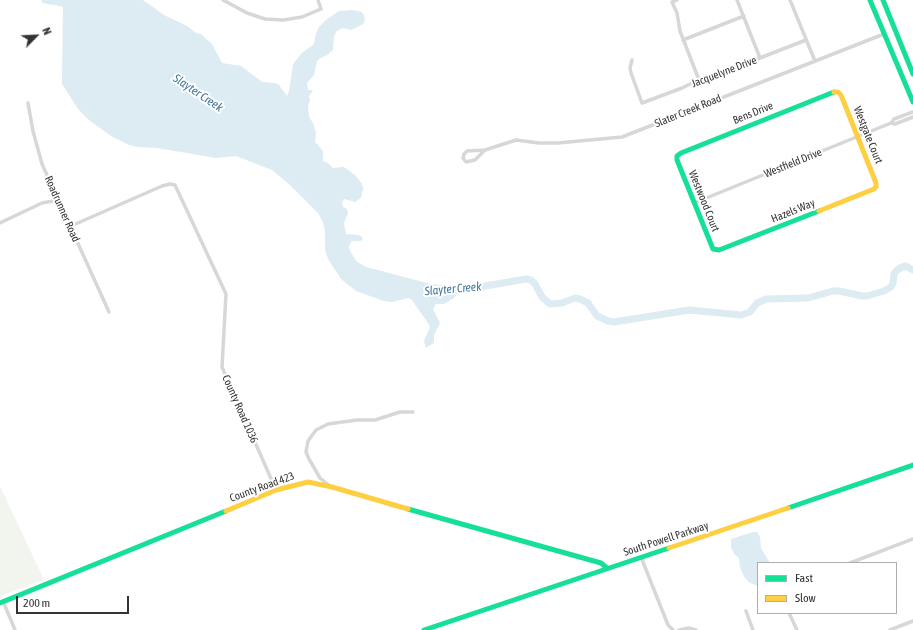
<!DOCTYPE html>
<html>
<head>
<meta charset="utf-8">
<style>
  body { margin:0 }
  #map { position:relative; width:913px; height:630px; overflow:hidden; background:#fff; font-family:"Asap Condensed",sans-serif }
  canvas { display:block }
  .legend { position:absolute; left:757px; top:562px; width:140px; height:52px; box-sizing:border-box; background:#fff; border:1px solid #adadad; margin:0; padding:5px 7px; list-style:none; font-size:12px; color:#333 }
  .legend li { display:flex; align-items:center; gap:8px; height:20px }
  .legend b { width:20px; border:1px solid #adadad }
  .north { position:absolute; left:16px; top:16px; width:40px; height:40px; -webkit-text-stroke:3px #fff; paint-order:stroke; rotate:66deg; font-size:11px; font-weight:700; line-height:16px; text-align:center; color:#333 }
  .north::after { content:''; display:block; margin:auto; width:14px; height:18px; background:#333; clip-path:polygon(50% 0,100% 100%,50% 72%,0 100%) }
  .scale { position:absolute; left:16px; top:596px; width:113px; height:18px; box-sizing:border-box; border:2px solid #333; border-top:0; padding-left:5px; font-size:12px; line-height:14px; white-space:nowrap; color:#333; -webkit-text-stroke:3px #fff; paint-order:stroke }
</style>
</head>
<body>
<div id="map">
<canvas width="913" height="630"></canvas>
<ul class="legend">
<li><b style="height:5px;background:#16e098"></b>Fast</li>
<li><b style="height:5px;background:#ffcf43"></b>Slow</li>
</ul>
<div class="north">N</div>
<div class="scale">200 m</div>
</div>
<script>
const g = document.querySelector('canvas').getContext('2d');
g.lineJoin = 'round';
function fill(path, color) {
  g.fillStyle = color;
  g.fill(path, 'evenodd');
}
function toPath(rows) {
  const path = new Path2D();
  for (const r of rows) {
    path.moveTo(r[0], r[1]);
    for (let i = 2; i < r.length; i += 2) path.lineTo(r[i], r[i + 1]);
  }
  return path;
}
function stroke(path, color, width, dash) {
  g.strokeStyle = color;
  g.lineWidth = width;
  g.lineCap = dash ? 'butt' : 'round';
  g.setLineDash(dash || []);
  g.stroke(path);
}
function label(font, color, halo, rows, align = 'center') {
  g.font = font + ' "Asap Condensed",sans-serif';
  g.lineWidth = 4;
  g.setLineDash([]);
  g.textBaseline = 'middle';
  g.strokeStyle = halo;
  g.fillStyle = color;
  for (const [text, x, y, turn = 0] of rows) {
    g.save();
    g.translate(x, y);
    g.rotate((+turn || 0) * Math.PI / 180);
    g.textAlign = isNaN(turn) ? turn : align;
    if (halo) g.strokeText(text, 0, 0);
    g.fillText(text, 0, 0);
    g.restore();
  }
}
fill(toPath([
  [0,486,44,580,0,596]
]), '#f1f5ed');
fill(toPath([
  [63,0,143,0,164,15,187,26,196,33,201,34,212,44,222,63,241,66,262,82,275,83,279,85,287,96,289,91,293,64,302,53,314,44,316,33,319,27,327,19,339,11,352,10,362,12,364,16,365,20,363,24,351,30,343,28,337,31,334,36,333,50,327,55,319,59,317,61,314,75,307,83,308,90,312,90,313,91,309,96,310,100,308,106,309,117,313,123,316,133,315,142,323,151,323,161,328,163,333,168,343,167,347,169,356,176,362,184,363,189,361,198,355,202,344,199,342,203,343,207,347,209,348,213,344,223,346,234,359,235,362,237,363,239,361,241,352,241,349,246,350,251,357,262,366,267,431,284,452,286,455,288,457,294,454,298,444,304,436,304,433,309,440,323,434,335,434,343,426,348,424,341,430,327,428,323,411,299,408,298,392,302,384,301,356,291,341,279,328,259,325,250,325,231,323,222,318,213,290,185,272,170,236,156,216,158,157,148,138,147,129,145,111,136,89,120,78,109,62,84],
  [753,532,757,532,760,537,761,548,770,563,758,563,758,586,750,583,745,578,740,568,739,558,734,554,731,547,731,539]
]), '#ddebf3');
stroke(toPath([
  [45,0,63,3,71,8],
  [447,292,456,291,526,279,531,280,535,284,542,297,550,304,562,303,575,298,580,299,588,303,597,316,608,321,614,322,689,310,741,315,750,312,757,303,766,299,808,298,833,291,839,291,862,296,867,296,884,291,891,287,893,283,894,274,896,271,902,267,906,266,913,270]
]), '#ddebf3', 7);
stroke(toPath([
  [223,0,247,13,265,19,283,20,302,17,321,9,318,0],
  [677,0,672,2,677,13,680,31,699,80],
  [737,0,760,58],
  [790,0,815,61],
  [683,40,744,16],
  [632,60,630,68,631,73,642,103,682,88,694,82,729,68,747,63,806,40],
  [28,103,33,131,42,164,109,312],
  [891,123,894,119,913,112],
  [485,150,475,160,466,162,463,158,464,154,467,151,485,150,516,140,539,143,558,143,622,137,884,34],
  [694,203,891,123,895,124,913,117],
  [0,223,42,203,58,200],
  [71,226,162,186,170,184,175,185,226,294,222,367,276,490],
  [331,487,320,478,309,459,306,452,308,441,316,430,328,424,357,420,375,420,400,412,413,412],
  [641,557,668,625,673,630],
  [850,563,913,539],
  [3,601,15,630],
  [746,611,753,630],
  [789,613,797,630],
  [679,630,689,628,696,630],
  [890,630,913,621]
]), '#d7d7d7', 3.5);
stroke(toPath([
  [870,0,913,102],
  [883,0,913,74],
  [819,211,719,250,713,249,677,160,677,156,681,153,834,92],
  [788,508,913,465],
  [408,509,601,563,607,568],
  [0,603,226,511],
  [424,630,669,548]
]), '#16e098', 5);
stroke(toPath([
  [819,211,874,189,876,187,876,183,841,95,838,92,834,92],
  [226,511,276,490,308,482,332,487,408,509],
  [669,548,788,508]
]), '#ffcf43', 5);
label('11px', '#333', '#fff', [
  ["Jacquelyne Drive",724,72,-21],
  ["Slater Creek Road",688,111,-22],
  ["Bens Drive",753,113,-22],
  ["Westgate Court",868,135,68],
  ["Westfield Drive",793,163,-22],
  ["Westwood Court",704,201,68],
  ["Roadrunner Road",62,209,66],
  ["Hazels Way",793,211,-22],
  ["County Road 1036",240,409,66],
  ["County Road 423",262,487,-20],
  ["South Powell Parkway",666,539,-18]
]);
label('italic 12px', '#3f7597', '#fff', [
  ["Slayter Creek",198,93,34],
  ["Slayter Creek",453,289,-5]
]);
</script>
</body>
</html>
